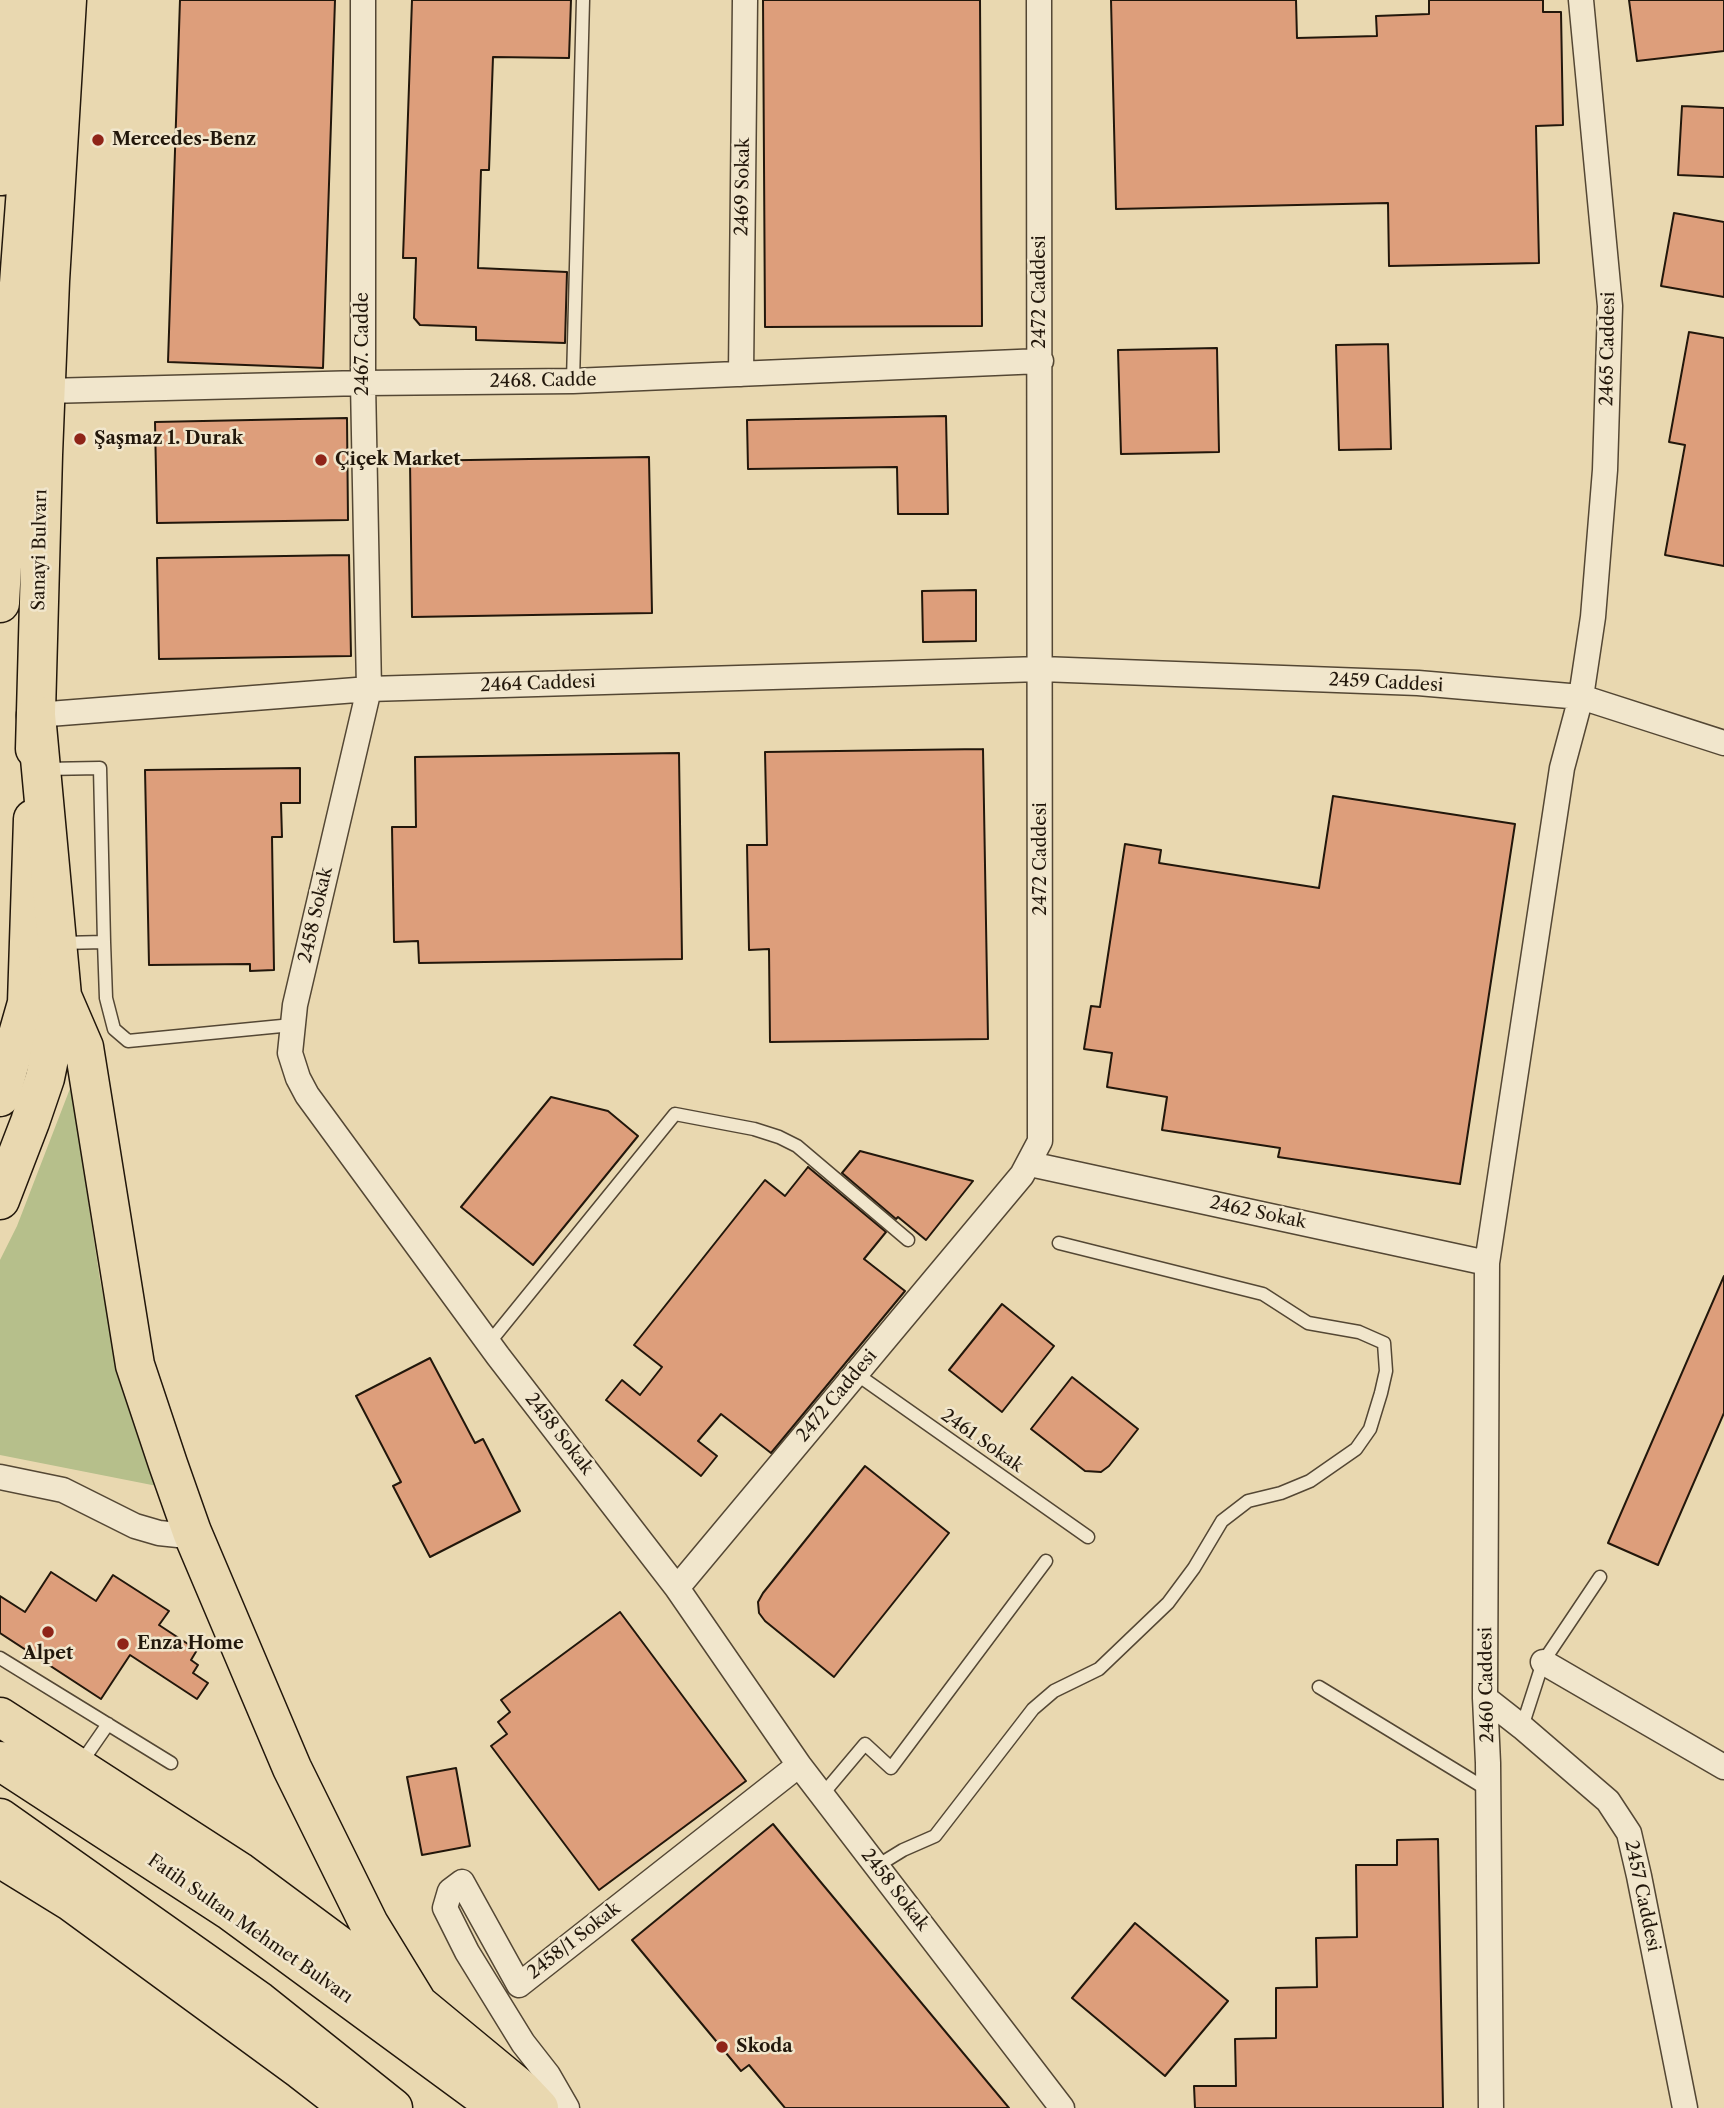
<!DOCTYPE html>
<html>
<head>
<meta charset="utf-8">
<style>
  body { margin:0 }
  canvas { display:block; background:#e9d8b0 }
</style>
</head>
<body>
<canvas width="1724" height="2108"></canvas>
<script>
const g = document.querySelector('canvas').getContext('2d');
g.lineJoin = 'round';
function fill(path, color) {
  g.fillStyle = color;
  g.fill(path, 'evenodd');
}
function toPath(rows) {
  const path = new Path2D();
  for (const r of rows) {
    path.moveTo(r[0], r[1]);
    for (let i = 2; i < r.length; i += 2) path.lineTo(r[i], r[i + 1]);
  }
  return path;
}
function stroke(path, color, width, dash) {
  g.strokeStyle = color;
  g.lineWidth = width;
  g.lineCap = dash ? 'butt' : 'round';
  g.setLineDash(dash || []);
  g.stroke(path);
}
function label(font, color, halo, rows, align = 'center') {
  g.font = font + ' "Libre Caslon Text",serif';
  g.lineWidth = 5;
  g.setLineDash([]);
  g.textBaseline = 'middle';
  g.strokeStyle = halo;
  g.fillStyle = color;
  for (const [text, x, y, turn = 0] of rows) {
    g.save();
    g.translate(x, y);
    g.rotate((+turn || 0) * Math.PI / 180);
    g.textAlign = isNaN(turn) ? turn : align;
    if (halo) g.strokeText(text, 0, 0);
    g.fillText(text, 0, 0);
    g.restore();
  }
}
fill(toPath([
  [71,1086,100,1280,123,1391,157,1486,0,1455,0,1260,17,1226]
]), '#b6bf8b');
const building = toPath([
  [180,0,335,0,323,368,168,362,180,0],
  [412,0,571,0,569,58,493,57,489,170,481,170,478,268,567,272,565,343,476,340,476,327,420,325,414,318,416,258,403,258,412,0],
  [763,0,980,0,982,326,765,327,763,0],
  [1111,0,1296,0,1297,38,1377,36,1376,16,1429,14,1429,0,1543,0,1543,12,1561,12,1563,125,1536,126,1539,263,1389,266,1388,203,1116,209,1111,0],
  [1629,0,1724,0,1724,51,1637,61,1629,0],
  [1682,106,1724,108,1724,177,1678,175,1682,106],
  [1674,213,1724,222,1724,297,1661,286,1674,213],
  [1689,332,1724,338,1724,566,1665,555,1685,445,1669,442,1689,332],
  [1388,344,1391,449,1339,450,1336,345,1388,344],
  [1217,348,1219,452,1121,454,1118,350,1217,348],
  [946,416,948,514,898,514,897,467,748,469,747,420,946,416],
  [347,418,348,520,157,523,155,422,347,418],
  [649,457,652,613,412,617,410,461,649,457],
  [349,555,351,656,159,659,157,558,349,555],
  [976,590,976,641,923,642,922,591,976,590],
  [983,749,988,1039,770,1042,769,949,749,950,747,845,767,845,765,752,983,749],
  [679,753,682,959,419,963,418,941,394,942,392,827,416,827,415,757,679,753],
  [300,768,300,803,281,803,282,837,272,837,274,970,250,971,250,964,149,965,145,770,300,768],
  [1333,796,1515,824,1460,1184,1278,1157,1280,1148,1162,1130,1167,1097,1107,1087,1112,1053,1084,1049,1091,1006,1100,1007,1125,844,1161,850,1159,863,1319,888,1333,796],
  [551,1097,608,1111,638,1136,533,1265,461,1207,551,1097],
  [860,1151,973,1181,926,1240,898,1217,896,1219,842,1173,860,1151],
  [808,1167,886,1232,864,1259,905,1291,771,1453,721,1414,698,1441,717,1456,701,1476,606,1400,622,1380,640,1395,662,1367,634,1345,765,1180,785,1196,808,1167],
  [1724,1276,1724,1413,1658,1565,1608,1543,1724,1276],
  [1002,1304,1054,1346,1002,1412,949,1370,1002,1304],
  [430,1358,475,1443,483,1439,520,1511,430,1557,393,1486,401,1482,356,1396,430,1358],
  [1072,1377,1138,1429,1109,1466,1101,1472,1085,1471,1031,1429,1072,1377],
  [865,1466,949,1533,834,1677,765,1621,759,1613,758,1602,763,1593,865,1466],
  [51,1572,96,1601,113,1575,169,1611,159,1625,197,1650,191,1660,198,1665,193,1673,208,1683,197,1699,130,1655,101,1699,0,1633,0,1596,25,1612,51,1572],
  [620,1612,746,1781,599,1890,491,1746,507,1734,498,1722,510,1712,501,1700,620,1612],
  [456,1768,470,1846,422,1855,407,1777,456,1768],
  [773,1824,819,1880,1009,2108,785,2108,749,2065,741,2071,632,1940,773,1824],
  [1438,1839,1443,2108,1195,2108,1194,2086,1236,2086,1235,2039,1276,2038,1276,1988,1317,1987,1316,1938,1357,1937,1356,1865,1397,1865,1397,1840,1438,1839],
  [1135,1923,1228,2001,1165,2076,1072,1998,1135,1923]
]);
fill(building, '#dd9e7b');
stroke(building, '#22170b', 2);
const service = toPath([
  [573,381,583,0],
  [45,769,100,768,104,942,61,943],
  [104,942,106,998,114,1029,128,1041,292,1025],
  [489,1343,675,1114,754,1129,779,1137,797,1146,908,1240],
  [855,1373,1088,1537],
  [0,1658,171,1763],
  [1319,1687,1488,1790],
  [1522,1727,1543,1662,1600,1577],
  [81,1763,108,1724],
  [822,1795,865,1744,891,1768,1046,1561],
  [877,1866,903,1850,935,1836,1033,1709,1054,1691,1099,1669,1168,1603,1194,1568,1222,1521,1248,1501,1281,1493,1310,1481,1356,1449,1370,1429,1381,1393,1386,1371,1384,1343,1359,1332,1308,1323,1263,1294,1059,1243]
]);
const minor = toPath([
  [363,0,363,383,369,689,295,1005,290,1053,298,1078,307,1095,498,1356,677,1588,799,1765,1062,2108],
  [741,374,745,0],
  [46,391,363,383,573,381,1041,361],
  [36,715,369,689,1041,669,1418,683,1581,697,1724,743],
  [1030,1164,1487,1263],
  [0,1477,63,1490,135,1526,159,1533,178,1535,192,1532],
  [677,1588,1022,1175,1040,1141,1039,0],
  [1543,1662,1724,1767],
  [1485,1698,1522,1727,1608,1801,1629,1833,1639,1876,1685,2108],
  [567,2108,548,2075,523,2043,467,1952,445,1908,450,1891,462,1882,519,1985,799,1765],
  [1491,2108,1488,1763,1485,1698,1487,1263,1562,768,1581,697,1593,617,1605,470,1610,306,1581,0]
]);
const primary = toPath([
  [2,176,10,0],
  [0,603,12,378,40,0],
  [35,749,43,455,50,281,67,0],
  [0,1097,27,1003,33,819]
]);
const trunk = toPath([
  [62,996,84,1047,135,1365,168,1464,192,1532,292,1768,369,1924,418,2004],
  [0,1200,30,1122,45,1078,62,996,36,715],
  [0,1717,240,1872,418,2004,522,2090,539,2108],
  [0,1761,229,1910,481,2095,494,2108],
  [0,1818,259,2001,393,2108],
  [0,1858,70,1901,301,2070,350,2108]
]);
stroke(service, '#544734', 15);
stroke(minor, '#544734', 27);
stroke(primary, '#22170b', 41);
stroke(trunk, '#22170b', 41);
stroke(service, '#f1e6cc', 12);
stroke(minor, '#f1e6cc', 24);
stroke(primary, '#e9d8b0', 38);
stroke(trunk, '#e9d8b0', 38);
for (const [x, y, r, color] of [
  [98,140,7,"#8f2418"],
  [80,439,7,"#8f2418"],
  [321,460,7,"#8f2418"],
  [48,1632,7,"#8f2418"],
  [123,1644,7,"#8f2418"],
  [722,2047,7,"#8f2418"]
]) {
  const dot = new Path2D();
  dot.arc(x, y, r, 0, 2 * Math.PI);
  g.fillStyle = color;
  g.fill(dot);
  stroke(dot, '#f1e6cc', 2.5);
}
label('bold 18px', '#22170b', '#f1e6cc', [
  ["Mercedes-Benz",112,140],
  ["Şaşmaz 1. Durak",94,439],
  ["Çiçek Market",335,460],
  ["Enza Home",137,1644],
  ["Alpet",48,1654,"center"],
  ["Skoda",736,2047]
], 'left');
label('18px', '#22170b', '#f1e6cc', [
  ["2469 Sokak",743,187,-89],
  ["2472 Caddesi",1040,292,-90],
  ["2467. Cadde",363,344,-90],
  ["2465 Caddesi",1608,349,-89],
  ["2468. Cadde",543,381,-1],
  ["Sanayi Bulvarı",40,550,-89],
  ["2459 Caddesi",1386,683,3],
  ["2464 Caddesi",538,684,-2],
  ["2472 Caddesi",1041,859,-90],
  ["2458 Sokak",316,915,-77],
  ["2462 Sokak",1258,1213,12],
  ["2472 Caddesi",837,1396,-50],
  ["2458 Sokak",559,1434,52],
  ["2461 Sokak",982,1441,35],
  ["2460 Caddesi",1487,1685,-91],
  ["2458 Sokak",895,1890,52],
  ["2457 Caddesi",1642,1896,78],
  ["Fatih Sultan Mehmet Bulvarı",250,1929,35],
  ["2458/1 Sokak",574,1941,-38]
]);
</script>
</body>
</html>
